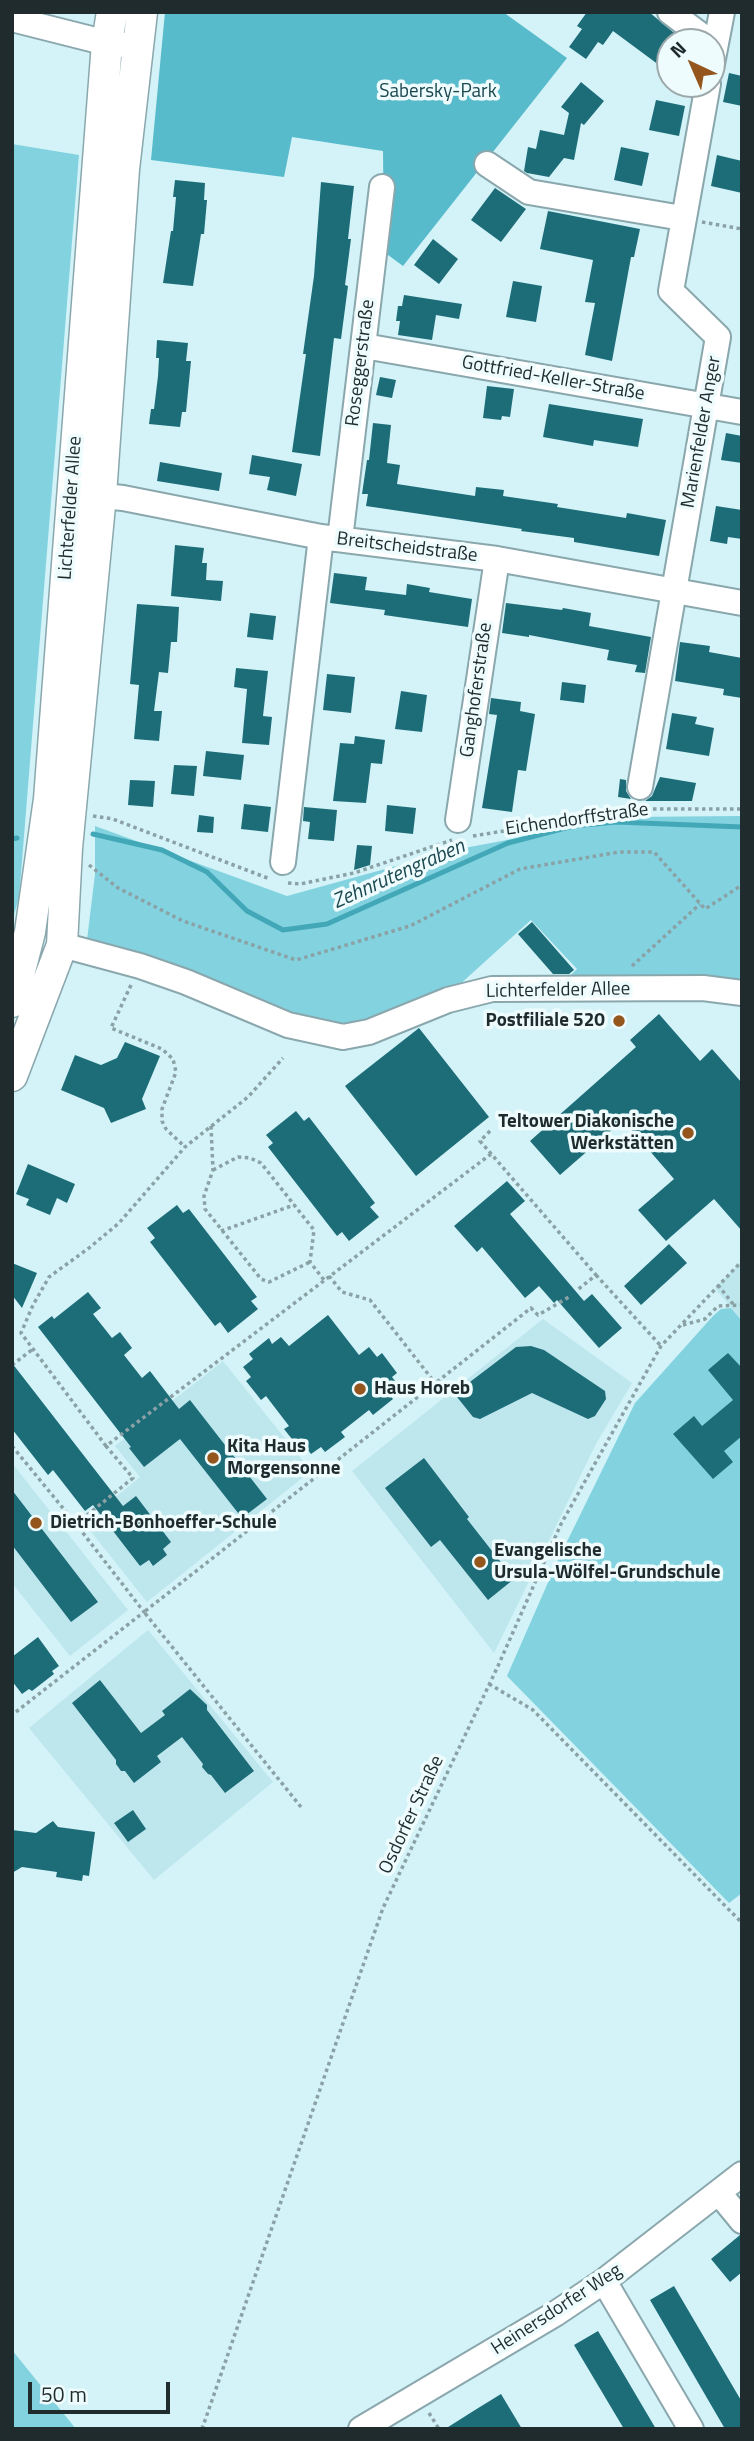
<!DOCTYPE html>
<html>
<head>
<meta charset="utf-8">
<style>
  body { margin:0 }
  #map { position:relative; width:754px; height:2441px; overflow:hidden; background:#d3f3f8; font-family:"Titillium Web",sans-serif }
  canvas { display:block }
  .frame { position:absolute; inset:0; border:14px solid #1f2b2d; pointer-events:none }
  .north { position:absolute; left:656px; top:28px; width:70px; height:70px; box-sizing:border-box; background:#effcfe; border:2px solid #9ca8aa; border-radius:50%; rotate:316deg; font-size:19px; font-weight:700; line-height:28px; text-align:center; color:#1f2b2d }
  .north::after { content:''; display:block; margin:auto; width:24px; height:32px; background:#94561c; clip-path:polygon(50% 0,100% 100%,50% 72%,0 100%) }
  .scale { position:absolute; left:28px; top:2382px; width:142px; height:32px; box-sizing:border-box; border:4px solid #1f2b2d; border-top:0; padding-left:9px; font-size:21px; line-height:24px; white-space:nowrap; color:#1f2b2d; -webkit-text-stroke:5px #effcfe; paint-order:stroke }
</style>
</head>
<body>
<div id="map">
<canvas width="754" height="2441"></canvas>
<div class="frame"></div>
<div class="north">N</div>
<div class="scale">50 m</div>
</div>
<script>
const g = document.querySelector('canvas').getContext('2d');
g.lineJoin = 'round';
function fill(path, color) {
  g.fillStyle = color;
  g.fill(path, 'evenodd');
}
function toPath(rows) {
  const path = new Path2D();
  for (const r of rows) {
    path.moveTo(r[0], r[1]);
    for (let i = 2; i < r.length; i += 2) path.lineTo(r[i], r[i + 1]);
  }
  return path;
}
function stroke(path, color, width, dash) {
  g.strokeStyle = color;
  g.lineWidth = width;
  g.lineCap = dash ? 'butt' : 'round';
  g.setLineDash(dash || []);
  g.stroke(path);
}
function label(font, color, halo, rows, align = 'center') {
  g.font = font + ' "Titillium Web",sans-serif';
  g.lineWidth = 7;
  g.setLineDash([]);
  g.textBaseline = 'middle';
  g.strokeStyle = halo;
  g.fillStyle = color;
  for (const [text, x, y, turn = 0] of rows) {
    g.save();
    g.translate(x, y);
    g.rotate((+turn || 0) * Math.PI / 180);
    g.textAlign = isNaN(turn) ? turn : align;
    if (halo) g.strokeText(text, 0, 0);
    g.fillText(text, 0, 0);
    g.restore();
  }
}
fill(toPath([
  [742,1261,742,1321,715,1288],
  [543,1319,632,1383,596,1444,494,1653,352,1471],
  [223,1361,311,1471,147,1602,84,1523,140,1477,115,1446],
  [12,1463,128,1610,70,1656,12,1583],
  [148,1630,273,1782,154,1880,29,1728]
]), '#bee6ed');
fill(toPath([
  [12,144,79,155,19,898,12,921],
  [742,816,742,981,723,984,559,987,577,969,531,920,458,986,350,1027,281,1014,190,972,127,949,87,940,95,874,95,826,287,896,454,850,628,817],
  [731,1308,742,1321,742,1893,729,1903,507,1676,557,1562,635,1403,713,1316,721,1309],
  [12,2350,76,2429,12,2429]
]), '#83d2df');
fill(toPath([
  [165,12,503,12,567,58,403,266,384,252,383,151,292,137,284,177,151,160]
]), '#57bbcb');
stroke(toPath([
  [93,834,162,850,207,872,247,911,283,930,327,924,508,843,573,826,616,822,742,827],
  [12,839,17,838]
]), '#42a8b7', 5);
fill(toPath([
  [587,12,649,12,685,42,670,42,670,59,663,68,613,31,603,45,598,42,586,59,569,47,582,29,577,26],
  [729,73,742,76,742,106,723,102],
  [581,82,604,101,584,125,581,123,574,160,564,158,549,177,527,173,524,171,528,147,536,149,540,130,564,135,569,113,561,107],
  [656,100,685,106,679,136,649,130],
  [621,147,649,153,642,186,614,180],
  [717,155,742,161,742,193,711,186],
  [175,180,205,183,204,200,207,200,204,234,201,234,193,286,163,283,171,231,173,231,176,197,173,197],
  [321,182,354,186,348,239,351,239,345,285,348,286,341,339,334,338,320,456,292,452,306,354,303,354,314,276],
  [495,188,526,209,501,242,471,220],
  [548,211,640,229,634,257,631,257,612,361,585,355,595,303,585,302,593,260,540,249],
  [433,239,458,259,439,284,414,265],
  [513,281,542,286,536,322,506,317],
  [404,295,462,304,459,319,436,315,432,340,398,335,400,321,396,321,398,306,402,306],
  [157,340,188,343,186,361,191,361,186,412,182,412,180,427,149,424,151,409,154,409,158,376,159,358,156,358],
  [380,377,396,380,392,398,376,395],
  [487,386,514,389,510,417,502,416,501,420,483,418],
  [549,404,643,419,638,447,594,440,593,446,543,437],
  [373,423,391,425,387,463,400,465,397,484,475,496,476,487,504,490,503,496,558,504,557,507,626,518,627,513,666,520,659,556,574,542,574,538,521,531,522,529,366,506,368,494,362,494,367,460,369,460],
  [726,433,742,436,742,463,721,460],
  [252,455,302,464,296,496,267,490,270,477,249,474],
  [160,462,222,473,219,491,157,481],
  [716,506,742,510,742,539,728,537,727,544,710,541],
  [175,545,204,548,202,563,207,563,206,580,223,581,221,601,171,596],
  [334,573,367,577,365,590,406,595,407,584,430,588,429,592,472,599,468,627,384,615,385,610,330,603],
  [506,603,562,610,563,608,591,613,589,626,651,637,645,673,635,672,637,665,607,660,609,650,529,635,529,637,502,633],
  [137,604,179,607,177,642,171,642,168,673,159,672,154,711,162,711,159,741,134,739,139,685,130,684],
  [250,613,276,616,273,640,247,637],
  [680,642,710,646,709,652,742,658,742,698,723,695,724,689,675,681],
  [236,668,268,671,263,716,272,717,269,745,242,743,247,689,234,687],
  [327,674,355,677,351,713,323,710],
  [562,682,586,685,584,703,560,700],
  [401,691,427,695,422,732,395,729],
  [491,698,521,702,520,711,535,714,526,771,518,770,512,812,482,808,497,715,489,714],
  [672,713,697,717,695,724,714,728,709,756,666,749],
  [355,736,385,740,382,764,371,763,366,803,333,801,340,743,354,744],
  [206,751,244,755,241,780,203,776],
  [174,765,197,766,194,796,171,794],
  [660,777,696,783,692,801,645,801,652,796],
  [620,779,626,780,626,791,631,799,618,797],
  [130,780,155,781,153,807,128,805],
  [244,804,271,807,268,832,241,829],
  [387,805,416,808,413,834,385,831],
  [304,807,337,810,334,841,308,839,310,822,303,821],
  [199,815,214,817,213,833,197,832],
  [357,845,372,846,370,865,354,870],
  [532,922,574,970,569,974,553,974,518,934],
  [659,1014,700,1061,712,1049,742,1083,742,1231,714,1199,666,1241,638,1210,674,1179,623,1120,560,1175,530,1141,636,1047,630,1040],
  [419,1028,489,1117,416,1176,345,1086],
  [125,1042,160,1056,142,1099,146,1109,111,1123,104,1108,61,1090,75,1055,101,1065,117,1058],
  [296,1111,304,1121,309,1117,375,1203,370,1207,379,1217,349,1241,342,1232,337,1236,268,1147,273,1143,266,1135],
  [28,1164,75,1184,67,1203,57,1198,50,1215,26,1205,29,1199,16,1194],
  [507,1181,525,1201,510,1214,584,1301,592,1294,622,1328,599,1348,557,1300,554,1303,539,1286,525,1298,482,1247,477,1252,454,1226],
  [177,1205,183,1213,189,1209,257,1297,251,1301,258,1309,228,1333,220,1322,215,1326,150,1242,155,1238,147,1228],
  [669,1244,687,1263,641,1305,624,1286],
  [12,1263,37,1273,22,1308,12,1295],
  [88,1292,101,1308,93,1314,112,1338,120,1332,132,1348,124,1355,142,1378,150,1371,179,1409,190,1400,267,1499,242,1518,180,1439,144,1467,129,1448,131,1447,38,1327,52,1316,54,1319],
  [328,1315,359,1355,369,1347,377,1357,382,1353,397,1373,392,1377,399,1386,389,1394,393,1399,373,1415,369,1410,341,1432,345,1437,325,1452,321,1447,311,1454,304,1445,299,1448,284,1429,289,1426,266,1396,261,1400,246,1381,251,1377,243,1367,253,1359,249,1354,269,1338,272,1344,281,1337,289,1346],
  [531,1346,544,1350,605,1391,606,1399,595,1416,588,1419,532,1393,480,1419,473,1417,457,1397,458,1391,516,1347],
  [728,1353,742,1368,742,1436,724,1451,733,1462,713,1479,673,1434,694,1416,702,1426,733,1400,708,1370],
  [12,1363,123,1506,136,1496,171,1542,163,1549,167,1555,153,1566,149,1560,140,1566,93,1505,85,1511,53,1470,48,1475,12,1429],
  [424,1458,469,1517,467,1519,514,1579,488,1600,440,1540,431,1547,385,1488],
  [12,1490,98,1602,71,1622,12,1545],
  [38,1637,59,1666,52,1671,54,1674,32,1691,29,1689,22,1694,12,1681,12,1657],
  [100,1680,141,1733,165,1715,162,1711,190,1689,207,1705,207,1710,254,1771,225,1793,211,1775,208,1774,202,1767,203,1764,182,1737,157,1756,161,1762,134,1783,125,1771,121,1771,116,1764,116,1760,72,1703],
  [133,1810,146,1829,128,1842,114,1823],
  [53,1821,58,1827,95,1832,89,1876,83,1875,82,1881,56,1877,57,1872,22,1867,12,1873,12,1830,36,1833],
  [740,2235,742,2236,742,2272,730,2282,711,2259],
  [674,2286,742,2402,742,2429,725,2429,650,2300],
  [598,2331,623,2373,656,2429,624,2429,574,2345],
  [501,2394,522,2429,445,2429,475,2410]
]), '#1d6d79');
const minor = toPath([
  [670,12,710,42],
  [12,19,107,43,124,45],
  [712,64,722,12],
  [487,164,529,192,682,218],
  [364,346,742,412],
  [83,494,123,498,321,537,497,559,742,603],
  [340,539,382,187],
  [640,787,718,337,671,291,708,84],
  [458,820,497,559],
  [283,862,321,537],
  [62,945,140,966,186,982,288,1025,343,1037,369,1032,448,1000,492,989,703,988,742,993],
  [719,2193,742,2221],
  [604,2281,691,2429],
  [361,2429,555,2314,604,2281,742,2174]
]);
const major = toPath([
  [12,1002,30,932,49,799,107,43,112,12],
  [12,1076,62,945,67,848,101,495,124,169,142,12]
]);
stroke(minor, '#8aa7ad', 28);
stroke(major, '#8aa7ad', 33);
stroke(toPath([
  [702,222,742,229],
  [646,809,742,809],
  [93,816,113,819,270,879],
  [473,836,638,809],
  [89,865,118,888,183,921,296,960,410,926,520,869,619,852,654,852,705,909,742,885],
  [288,883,300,884,354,873,452,840],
  [632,966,700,904],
  [131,985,111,1028,162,1049,173,1059,176,1072,162,1109,162,1121,166,1129,185,1147],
  [211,1126,213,1170,204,1196,205,1209,261,1279,269,1282,310,1262],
  [490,1131,480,1141,596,1275,576,1291],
  [213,1170,238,1157,250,1158,261,1163,314,1230,310,1262,324,1280],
  [221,1231,294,1205],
  [596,1275,661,1346],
  [329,1276,342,1292,370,1300,436,1384],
  [718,1285,733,1304],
  [683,1325,705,1319,718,1306,742,1305],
  [12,1365,33,1349],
  [12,1446,76,1524,144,1612,12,1715],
  [106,1446,21,1333,33,1305,49,1277,89,1248,119,1223,185,1147,248,1097,283,1058],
  [76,1524,133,1478,106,1446,491,1154],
  [489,1684,533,1710,742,1923],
  [301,1807,144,1612,531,1308,538,1315,569,1297],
  [429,2413,439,2429],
  [202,2429,383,1908,498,1666,561,1524,661,1346,742,1261]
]), '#8aa1a5', 3.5, [3.5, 3.5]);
stroke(minor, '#fff', 24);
stroke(major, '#fff', 30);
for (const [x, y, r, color] of [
  [619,1021,7,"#94561c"],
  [688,1133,7,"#94561c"],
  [360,1389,7,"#94561c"],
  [213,1458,7,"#94561c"],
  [36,1523,7,"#94561c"],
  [480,1562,7,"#94561c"]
]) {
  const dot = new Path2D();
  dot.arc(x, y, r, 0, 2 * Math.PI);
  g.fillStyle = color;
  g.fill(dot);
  stroke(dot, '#effcfe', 2.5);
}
label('19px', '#1a474e', '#effcfe', [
  ["Sabersky-Park",438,92]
]);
label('19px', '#1f2b2d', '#effcfe', [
  ["Roseggerstraße",361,363,-83],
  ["Gottfried-Keller-Straße",553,379,10],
  ["Marienfelder Anger",702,432,-80],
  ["Lichterfelder Allee",71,508,-86],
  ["Breitscheidstraße",407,548,7],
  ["Ganghoferstraße",477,690,-82],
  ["Eichendorffstraße",577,820,-8],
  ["Lichterfelder Allee",558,991,-1],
  ["Osdorfer Straße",412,1815,-65],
  ["Heinersdorfer Weg",557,2310,-33]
]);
label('bold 19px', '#1f2b2d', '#effcfe', [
  ["Postfiliale 520",605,1021,"right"],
  ["Teltower Diakonische",674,1122,"right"],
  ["Werkstätten",674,1144,"right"],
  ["Haus Horeb",374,1389],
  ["Kita Haus",227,1447],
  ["Morgensonne",227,1469],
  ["Dietrich-Bonhoeffer-Schule",50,1523],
  ["Evangelische",494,1551],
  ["Ursula-Wölfel-Grundschule",494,1573]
], 'left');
label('italic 21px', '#1d4951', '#effcfe', [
  ["Zehnrutengraben",399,875,-24]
]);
</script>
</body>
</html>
